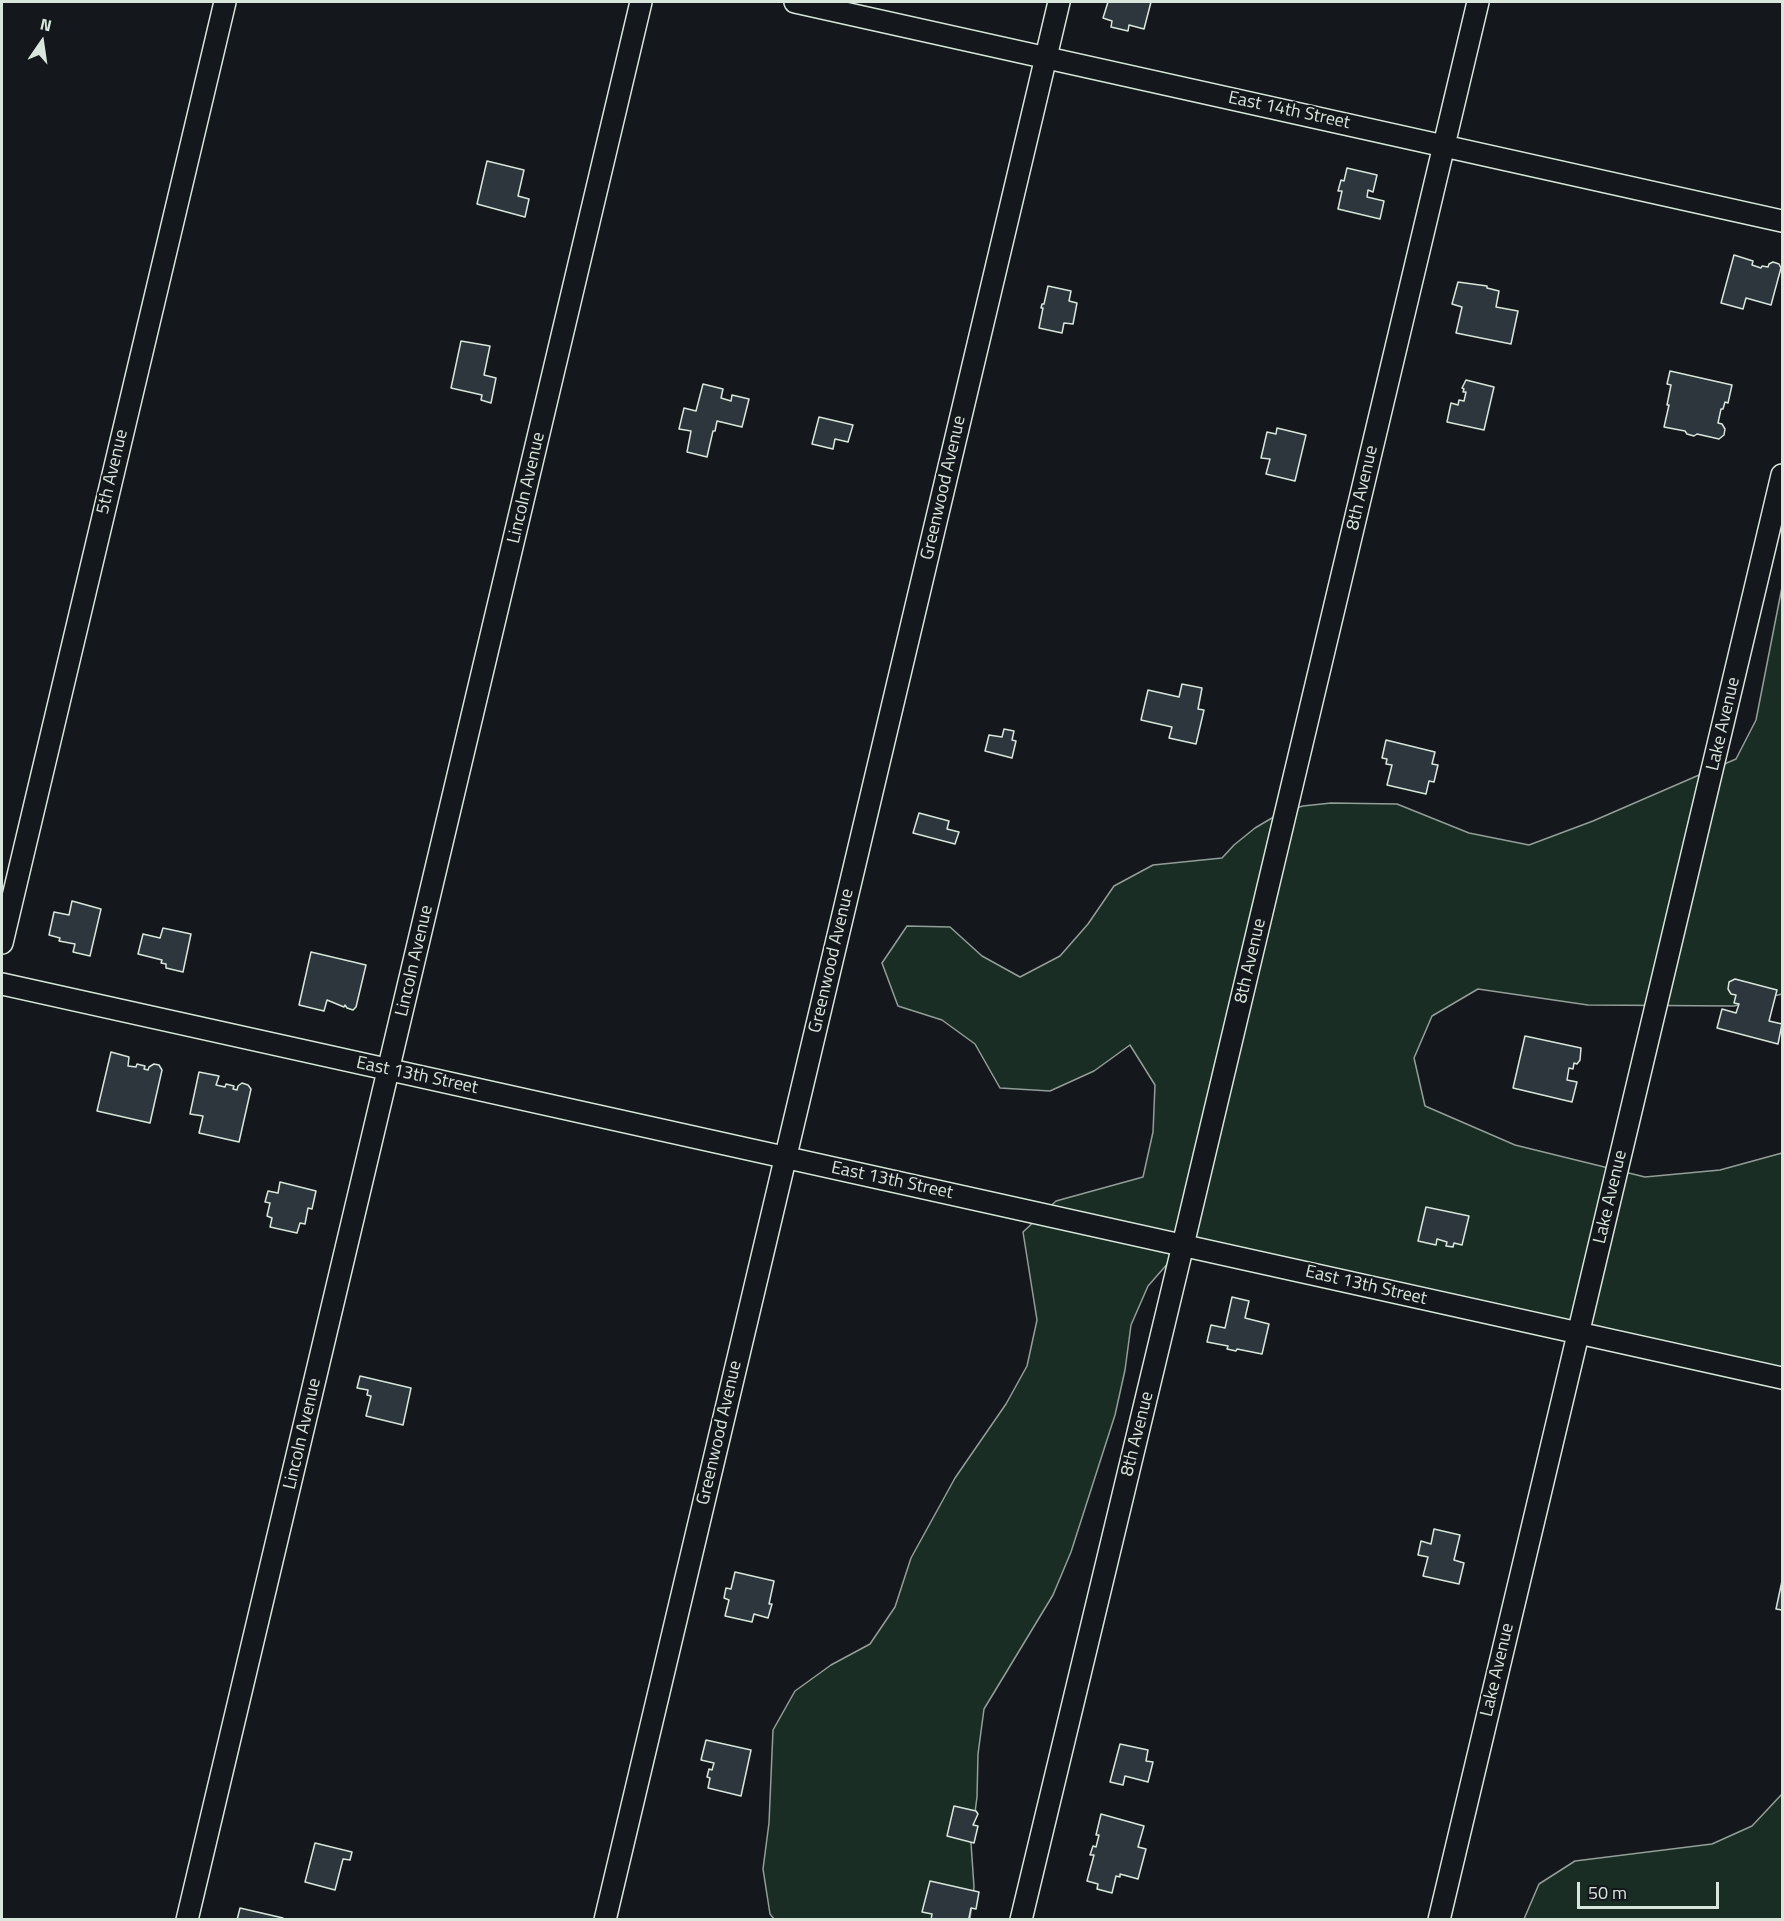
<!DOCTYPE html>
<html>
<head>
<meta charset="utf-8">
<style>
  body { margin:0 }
  #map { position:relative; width:1784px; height:1921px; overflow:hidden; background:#14181c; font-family:"Titillium Web",sans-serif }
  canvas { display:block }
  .frame { position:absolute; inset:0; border:3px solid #d8e6dc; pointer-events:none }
  .north { position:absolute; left:12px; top:12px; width:60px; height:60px; -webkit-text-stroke:4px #14181c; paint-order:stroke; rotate:13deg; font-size:16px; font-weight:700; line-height:24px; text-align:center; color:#d8e6dc }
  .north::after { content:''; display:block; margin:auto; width:21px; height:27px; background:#d8e6dc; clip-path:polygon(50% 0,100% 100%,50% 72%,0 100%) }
  .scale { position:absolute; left:1577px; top:1882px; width:142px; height:27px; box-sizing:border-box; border:3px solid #d8e6dc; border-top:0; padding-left:8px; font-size:18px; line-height:21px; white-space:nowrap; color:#d8e6dc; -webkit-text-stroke:4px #14181c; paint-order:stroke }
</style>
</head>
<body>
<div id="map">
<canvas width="1784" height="1921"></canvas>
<div class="frame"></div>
<div class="north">N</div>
<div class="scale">50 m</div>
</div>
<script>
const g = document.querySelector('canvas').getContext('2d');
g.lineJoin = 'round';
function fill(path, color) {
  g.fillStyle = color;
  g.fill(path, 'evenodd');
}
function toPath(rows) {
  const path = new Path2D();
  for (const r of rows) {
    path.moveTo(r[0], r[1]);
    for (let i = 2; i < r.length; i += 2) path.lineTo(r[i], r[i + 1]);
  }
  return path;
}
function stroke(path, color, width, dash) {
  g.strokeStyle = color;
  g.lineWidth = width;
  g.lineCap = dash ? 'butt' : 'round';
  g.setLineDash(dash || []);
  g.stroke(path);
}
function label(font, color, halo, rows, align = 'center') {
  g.font = font + ' "Titillium Web",sans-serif';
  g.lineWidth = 4.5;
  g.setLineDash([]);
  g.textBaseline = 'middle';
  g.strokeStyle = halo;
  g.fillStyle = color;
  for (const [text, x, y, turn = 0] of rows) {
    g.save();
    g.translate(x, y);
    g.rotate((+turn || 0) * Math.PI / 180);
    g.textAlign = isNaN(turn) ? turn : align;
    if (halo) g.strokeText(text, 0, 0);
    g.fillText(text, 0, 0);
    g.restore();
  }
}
const green = toPath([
  [1782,587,1782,994,1734,1006,1588,1005,1478,989,1432,1016,1414,1058,1425,1106,1515,1145,1645,1177,1720,1170,1782,1153,1782,1380,1177,1253,1148,1286,1131,1325,1125,1370,1115,1415,1071,1552,1053,1595,984,1709,978,1754,977,1797,971,1843,974,1887,970,1919,774,1919,770,1914,763,1869,769,1823,773,1730,795,1691,831,1665,870,1644,895,1607,911,1558,955,1478,1006,1404,1027,1366,1037,1320,1023,1232,1056,1201,1143,1177,1153,1132,1155,1085,1130,1045,1094,1071,1050,1091,1000,1088,975,1044,942,1020,898,1006,882,963,907,926,950,927,982,956,1020,977,1060,956,1088,924,1114,886,1153,865,1222,858,1234,845,1255,828,1282,812,1303,806,1331,803,1397,804,1469,833,1529,845,1593,821,1736,759,1756,720,1782,587],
  [1782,1794,1782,1919,1524,1919,1539,1884,1575,1861,1712,1844,1752,1826,1782,1794]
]);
fill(green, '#1a2d24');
stroke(green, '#939e99', 1.5);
const building = toPath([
  [1108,2,1151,2,1144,29,1129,25,1128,31,1111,27,1112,21,1103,18,1108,2],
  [487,161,524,170,518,196,529,199,525,217,477,204,487,161],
  [1347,168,1377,175,1373,192,1368,190,1367,197,1384,201,1380,219,1338,209,1342,191,1338,191,1341,180,1344,181,1347,168],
  [1734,255,1753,261,1752,265,1761,268,1762,266,1768,267,1769,264,1773,262,1779,264,1781,268,1771,305,1746,298,1743,309,1721,303,1734,255],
  [1458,282,1487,286,1487,288,1499,291,1496,307,1518,311,1511,344,1456,333,1462,307,1452,304,1458,282],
  [1048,286,1071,291,1069,301,1077,303,1073,324,1064,323,1062,333,1039,328,1043,308,1041,308,1042,304,1044,304,1048,286],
  [461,341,490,346,484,375,496,378,491,403,481,400,482,395,451,388,461,341],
  [1670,371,1732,385,1728,403,1725,402,1723,409,1721,409,1718,423,1722,424,1725,429,1724,435,1719,439,1697,434,1694,436,1687,434,1685,431,1664,427,1669,405,1667,405,1671,385,1667,384,1670,371],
  [1466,380,1494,387,1484,430,1447,422,1451,403,1458,405,1459,400,1464,401,1466,392,1463,392,1464,389,1462,388,1466,380],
  [703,384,723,389,721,398,731,401,732,395,749,399,742,427,717,421,715,431,713,431,707,457,687,452,691,431,679,429,684,408,696,411,703,384],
  [819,417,853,425,848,442,835,439,833,449,812,444,819,417],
  [1277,428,1306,435,1295,481,1266,474,1270,459,1261,458,1267,432,1276,434,1277,428],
  [1182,684,1202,688,1198,709,1204,710,1196,744,1169,738,1172,727,1141,720,1148,690,1179,697,1182,684],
  [1004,729,1014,731,1012,740,1016,741,1012,758,985,751,989,735,1002,737,1004,729],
  [1386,740,1435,752,1432,764,1438,765,1434,782,1429,781,1426,794,1387,785,1392,765,1386,764,1387,759,1382,758,1386,740],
  [919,813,949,821,947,829,959,832,955,844,913,833,919,813],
  [72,901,101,909,90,956,73,952,75,944,59,941,60,938,49,935,54,912,69,915,72,901],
  [163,928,191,934,183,972,166,968,166,964,161,963,162,960,138,954,143,934,160,938,163,928],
  [311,952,366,965,356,1007,353,1010,347,1008,345,1005,344,1007,327,1000,324,1011,299,1005,311,952],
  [1735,979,1777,990,1769,1021,1782,1024,1778,1044,1717,1028,1722,1009,1736,1013,1739,1004,1734,1003,1736,995,1731,994,1728,989,1729,982,1735,979],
  [1525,1036,1581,1048,1580,1060,1577,1064,1574,1063,1573,1069,1569,1068,1567,1080,1577,1082,1572,1102,1513,1088,1525,1036],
  [111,1052,129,1057,128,1066,136,1067,137,1064,145,1066,144,1069,148,1070,149,1067,154,1064,159,1065,162,1070,150,1123,97,1111,111,1052],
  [199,1072,219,1076,216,1085,225,1087,226,1084,234,1086,233,1089,237,1090,238,1086,242,1083,248,1085,251,1089,239,1142,199,1133,203,1116,190,1114,199,1072],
  [280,1182,316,1191,312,1209,308,1208,305,1224,300,1223,297,1233,270,1227,272,1218,267,1216,270,1203,265,1202,268,1191,278,1193,280,1182],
  [1426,1207,1469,1216,1462,1245,1454,1243,1453,1247,1446,1246,1447,1242,1437,1239,1436,1245,1418,1241,1426,1207],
  [1232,1297,1249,1301,1245,1318,1269,1324,1262,1354,1237,1349,1236,1351,1227,1349,1228,1346,1207,1342,1211,1325,1225,1328,1232,1297],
  [360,1376,411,1388,403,1425,366,1416,371,1396,367,1395,368,1390,357,1388,360,1376],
  [1434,1529,1460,1535,1454,1560,1464,1563,1459,1584,1423,1576,1428,1557,1418,1555,1421,1541,1431,1544,1434,1529],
  [735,1572,774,1581,769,1604,772,1604,768,1618,754,1614,752,1622,725,1616,729,1600,724,1598,726,1588,731,1589,735,1572],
  [1782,1581,1782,1610,1776,1609,1782,1581],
  [706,1740,751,1750,741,1796,708,1788,710,1778,707,1777,709,1769,712,1770,714,1763,701,1760,706,1740],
  [1120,1744,1148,1750,1146,1761,1153,1762,1148,1782,1125,1776,1123,1785,1110,1782,1120,1744],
  [954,1806,976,1811,978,1814,973,1825,978,1826,974,1843,947,1836,954,1806],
  [1101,1814,1144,1826,1138,1847,1146,1849,1138,1879,1120,1874,1120,1877,1116,1876,1112,1893,1097,1889,1098,1884,1087,1881,1094,1855,1090,1855,1093,1846,1096,1847,1099,1835,1096,1835,1101,1814],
  [315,1843,352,1852,350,1860,343,1859,335,1890,305,1882,315,1843],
  [930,1881,979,1892,976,1909,971,1908,969,1918,972,1920,931,1920,932,1914,922,1912,930,1881],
  [240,1908,283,1918,283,1920,237,1920,240,1908]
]);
fill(building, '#2c363c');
stroke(building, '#d8e6dc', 1.5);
const minor = toPath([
  [795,2,1782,221],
  [2,943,225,2],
  [2,984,1782,1378],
  [187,1920,641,2],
  [605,1920,1059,2],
  [1021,1920,1183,1245,1478,2],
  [1439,1920,1782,475]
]);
stroke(minor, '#d8e6dc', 24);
stroke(minor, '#14181c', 21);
label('18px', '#d8e6dc', '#14181c', [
  ["East 14th Street",1289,111,12],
  ["5th Avenue",113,472,-77],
  ["Lincoln Avenue",527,488,-77],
  ["Greenwood Avenue",944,488,-77],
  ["8th Avenue",1363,488,-77],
  ["Lake Avenue",1724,724,-77],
  ["Lincoln Avenue",415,961,-77],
  ["Greenwood Avenue",832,961,-77],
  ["8th Avenue",1251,961,-77],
  ["East 13th Street",417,1076,12],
  ["East 13th Street",892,1181,12],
  ["Lake Avenue",1611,1197,-77],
  ["East 13th Street",1366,1286,13],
  ["Greenwood Avenue",720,1433,-77],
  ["Lincoln Avenue",303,1434,-77],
  ["8th Avenue",1138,1434,-76],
  ["Lake Avenue",1498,1670,-77]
]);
</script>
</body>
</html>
